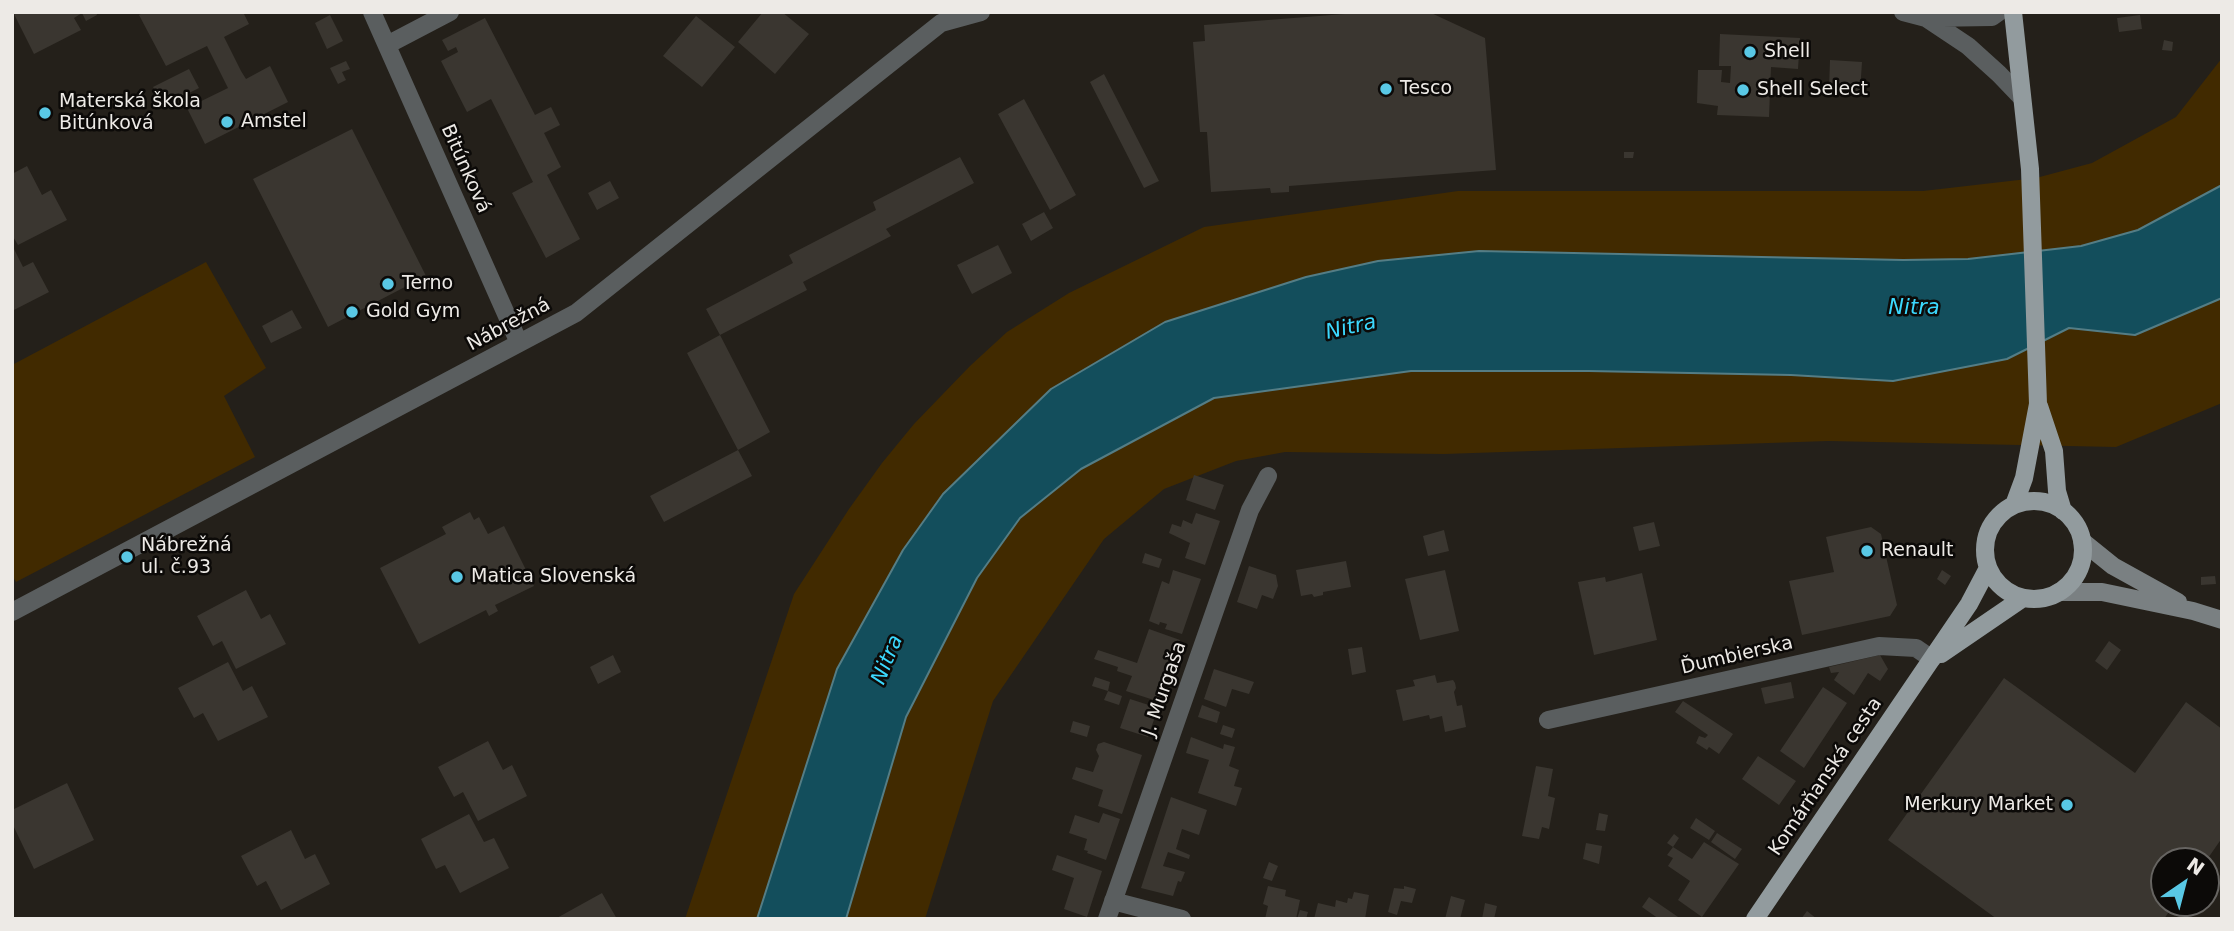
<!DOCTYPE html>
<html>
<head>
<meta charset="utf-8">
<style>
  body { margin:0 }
  #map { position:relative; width:2234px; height:931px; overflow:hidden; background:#24201a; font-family:"DejaVu Sans",sans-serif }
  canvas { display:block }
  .frame { position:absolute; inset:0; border:14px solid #edeae6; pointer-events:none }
  .north { position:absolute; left:2150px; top:847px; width:70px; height:70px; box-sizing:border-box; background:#0c0a08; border:2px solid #666461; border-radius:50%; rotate:35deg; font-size:19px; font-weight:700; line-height:28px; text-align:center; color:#edeae6 }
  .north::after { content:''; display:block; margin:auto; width:24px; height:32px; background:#59c8e5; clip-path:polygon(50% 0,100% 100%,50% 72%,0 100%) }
</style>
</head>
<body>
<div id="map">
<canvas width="2234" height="931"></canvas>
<div class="frame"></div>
<div class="north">N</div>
</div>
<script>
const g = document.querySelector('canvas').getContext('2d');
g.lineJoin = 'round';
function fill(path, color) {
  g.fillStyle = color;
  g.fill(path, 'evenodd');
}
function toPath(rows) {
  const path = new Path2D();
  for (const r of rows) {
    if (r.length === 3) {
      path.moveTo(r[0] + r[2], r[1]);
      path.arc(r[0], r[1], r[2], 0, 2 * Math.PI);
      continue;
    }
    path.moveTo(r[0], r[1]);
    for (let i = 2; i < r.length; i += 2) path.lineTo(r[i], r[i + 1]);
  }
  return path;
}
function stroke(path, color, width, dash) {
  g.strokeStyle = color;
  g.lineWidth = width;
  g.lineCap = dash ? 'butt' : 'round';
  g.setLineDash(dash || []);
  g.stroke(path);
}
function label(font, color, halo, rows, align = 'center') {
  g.font = font + ' "DejaVu Sans",sans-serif';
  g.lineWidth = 5;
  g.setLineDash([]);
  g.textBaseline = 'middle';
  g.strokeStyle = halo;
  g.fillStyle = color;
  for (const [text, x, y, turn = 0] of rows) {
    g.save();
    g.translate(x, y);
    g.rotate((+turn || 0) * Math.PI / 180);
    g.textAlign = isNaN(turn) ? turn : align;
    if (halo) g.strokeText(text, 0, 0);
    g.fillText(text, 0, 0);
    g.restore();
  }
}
fill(toPath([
  [2222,58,2222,185,2138,230,2081,246,1968,259,1903,260,1479,251,1378,261,1306,277,1165,322,1051,389,943,494,903,550,837,669,757,919,685,919,794,594,849,509,882,463,914,424,970,366,1007,332,1069,293,1204,227,1458,191,1923,191,2036,178,2092,163,2176,117],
  [206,262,266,368,224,396,255,457,16,582,12,575,12,365],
  [2222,298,2222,403,2116,447,1828,441,1444,454,1285,452,1236,461,1164,489,1104,539,993,701,925,919,846,919,906,717,977,578,1020,518,1081,469,1214,398,1411,371,1589,371,1791,375,1893,381,2007,359,2069,328,2135,335]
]), '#412a00');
const water = toPath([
  [2222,185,2222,298,2135,335,2069,328,2007,359,1893,381,1791,375,1589,371,1411,371,1214,398,1081,469,1020,518,977,578,906,717,846,919,757,919,837,669,903,550,943,494,1051,389,1165,322,1306,277,1378,261,1479,251,1903,260,1968,259,2081,246,2138,230,2222,185]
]);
fill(water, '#134e5c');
stroke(water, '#547d85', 2);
fill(toPath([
  [13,12,96,12,97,15,86,21,82,13,74,18,81,30,34,54],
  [144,12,243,12,249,24,224,37,241,71,246,79,270,66,288,102,205,144,187,108,228,88,207,46,166,66,139,15],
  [763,12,782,12,809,34,775,74,738,42],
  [1370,12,1429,12,1485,38,1496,170,1289,186,1289,192,1271,193,1270,188,1211,192,1207,132,1200,132,1193,42,1205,41,1204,25],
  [330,15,343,41,327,49,315,23],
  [2140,15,2142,29,2119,32,2117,18],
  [696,16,735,47,702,87,663,56],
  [485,18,535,115,551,107,560,125,544,133,561,167,547,175,580,239,546,258,512,193,533,182,491,99,467,112,441,61,458,52,456,47,448,51,442,40],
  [1720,34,1800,38,1798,69,1771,67,1769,117,1717,115,1718,106,1697,103,1698,70,1722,70,1721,82,1730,83,1731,66,1719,66],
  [2164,40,2173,42,2172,51,2162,50],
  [1830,60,1862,62,1860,92,1829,90],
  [346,61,350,69,342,72,346,80,338,84,330,68],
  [189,69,199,88,163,106,153,87],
  [1104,74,1159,181,1144,188,1090,82],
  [1024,99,1076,195,1050,210,998,114],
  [352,129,426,276,328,327,253,179],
  [1624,152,1634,152,1633,158,1624,158],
  [960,157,974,183,886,229,891,236,803,282,807,290,720,335,706,309,793,263,789,255,876,210,873,202],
  [27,166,42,195,51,190,67,220,18,245,12,235,12,174],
  [610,181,619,198,597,210,588,193],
  [1044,212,1053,228,1031,241,1022,224],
  [12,245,23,267,33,262,49,292,12,311],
  [998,245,1012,273,972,294,957,265],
  [292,310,302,328,271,343,262,326],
  [720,335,770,432,738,450,687,353],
  [738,450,752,476,664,522,650,496],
  [1194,475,1224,485,1215,510,1186,500],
  [470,512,474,520,479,517,488,534,504,526,534,586,495,605,498,611,489,616,486,610,419,644,380,568,446,534,442,527],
  [1196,513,1220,521,1205,565,1185,558,1190,543,1169,533,1172,524,1181,527,1183,520,1192,524],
  [1654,522,1660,546,1639,551,1633,527],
  [1871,527,1881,534,1897,605,1890,616,1802,635,1789,581,1834,572,1826,537],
  [1444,530,1449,551,1428,556,1423,536],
  [1145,553,1162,559,1159,568,1142,563],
  [1346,561,1351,587,1323,592,1323,595,1314,597,1312,594,1301,596,1296,570],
  [1249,566,1276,575,1278,586,1273,599,1262,595,1257,609,1237,602],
  [1173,570,1201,579,1182,634,1165,629,1167,624,1160,622,1159,625,1149,621,1162,581,1169,584],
  [1445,570,1459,631,1420,640,1405,579],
  [1942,570,1951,576,1945,585,1937,579],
  [1642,573,1657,640,1594,655,1578,582,1605,577,1606,582],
  [2215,576,2216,584,2201,585,2201,577],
  [246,590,261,619,270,614,286,644,236,669,222,641,213,646,197,616],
  [1149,629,1180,640,1160,702,1126,691,1132,676,1117,671,1118,667,1094,659,1098,650,1137,663],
  [2109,641,2121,650,2107,670,2095,661],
  [1362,647,1366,672,1352,675,1348,649],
  [613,655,621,672,598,684,590,667],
  [1880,655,1888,669,1880,681,1868,673,1854,695,1834,680,1839,672,1831,673,1829,667],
  [228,662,243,691,252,686,268,717,218,741,203,713,194,718,178,688],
  [1214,669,1254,682,1249,694,1232,689,1226,707,1204,699],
  [1435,675,1437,683,1453,680,1455,683,1456,688,1454,692,1457,706,1462,705,1466,727,1445,732,1442,716,1430,719,1429,715,1403,721,1396,690,1415,686,1413,680],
  [1095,677,1110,682,1108,691,1122,696,1119,705,1104,700,1108,691,1092,686],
  [2004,678,2135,773,2186,702,2222,729,2222,838,2206,861,2164,861,2164,903,2175,903,2164,919,1997,919,1888,840],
  [1791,682,1794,698,1765,704,1761,688],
  [1823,687,1847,703,1804,768,1780,751],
  [1130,699,1158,708,1148,737,1120,728],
  [1683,701,1733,734,1719,754,1709,747,1707,750,1696,743,1699,736,1705,738,1708,735,1675,712],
  [1202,705,1220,712,1217,723,1198,717],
  [1073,721,1090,726,1087,737,1070,732],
  [1223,725,1235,729,1232,738,1220,734],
  [1191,737,1223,749,1224,744,1235,747,1229,766,1239,770,1234,786,1242,788,1236,806,1198,793,1209,760,1186,753],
  [488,741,503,770,512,765,527,796,478,821,463,792,454,797,438,767],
  [1104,742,1142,755,1122,814,1098,806,1103,790,1072,779,1076,767,1093,772,1099,756,1096,750,1098,744],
  [1758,756,1796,781,1779,805,1742,779],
  [1536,766,1553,769,1548,796,1555,798,1549,829,1542,827,1539,839,1522,836],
  [67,783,94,840,34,869,12,823,12,810],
  [1171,797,1207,810,1199,835,1182,829,1176,849,1190,855,1189,859,1168,852,1163,866,1185,872,1181,882,1178,881,1173,896,1141,888],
  [1103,813,1120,819,1106,860,1087,853,1088,851,1084,850,1087,839,1069,833,1075,815,1099,823],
  [1599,813,1608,815,1605,831,1596,830],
  [469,814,484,842,494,838,509,868,460,893,445,865,436,869,421,839],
  [1696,818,1715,831,1709,840,1690,828],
  [291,830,305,859,315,854,330,884,281,910,266,881,257,886,241,856],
  [1717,833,1742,849,1735,859,1711,842],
  [1674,834,1679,838,1673,847,1667,843],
  [1704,842,1739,864,1702,917,1678,900,1690,881,1668,866,1673,858,1667,855,1673,847,1692,859],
  [1586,843,1602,846,1599,864,1583,859],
  [1057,855,1102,871,1087,917,1064,909,1074,878,1052,870],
  [1269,862,1278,866,1272,881,1263,878],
  [1268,886,1286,890,1285,896,1300,900,1296,919,1265,919,1268,906,1263,904],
  [1404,886,1416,889,1412,903,1401,901,1397,915,1388,912,1394,888,1404,889],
  [1354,892,1369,895,1365,919,1314,919,1318,903,1335,907,1336,900,1347,903,1348,898,1352,899],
  [602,893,617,919,555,919],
  [1451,896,1465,900,1460,919,1445,919],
  [1649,897,1681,919,1659,919,1642,907],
  [1485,903,1497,906,1494,919,1482,919],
  [1300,910,1308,912,1306,919,1297,919],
  [1807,911,1817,919,1801,919]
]), '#3a3630');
stroke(toPath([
  [372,12,519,343],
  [1903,12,1926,18,1992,17,1999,12],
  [1926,18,1968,46,1999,74,2022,98],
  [387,45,450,12],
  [12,612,576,313,941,23,981,12],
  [1548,720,1879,646,1916,648,1932,659],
  [1113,901,1182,919],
  [1107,919,1250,510,1268,476]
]), '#5a5e5f', 18);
stroke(toPath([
  [2082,541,2113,566,2178,602],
  [2059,592,2102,592,2193,611,2222,620]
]), '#7a8082', 18);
stroke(toPath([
  [2013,12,2030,169,2038,404,2024,478,2014,505],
  [2039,406,2054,451,2057,491,2063,511],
  [2034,550,49],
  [1941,654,2023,598],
  [1755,919,1969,604,1988,568]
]), '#929b9e', 18);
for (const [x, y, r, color] of [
  [1750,52,7,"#59c8e5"],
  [1386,89,7,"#59c8e5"],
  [1743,90,7,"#59c8e5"],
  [45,113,7,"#59c8e5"],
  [227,122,7,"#59c8e5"],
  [388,284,7,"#59c8e5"],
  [352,312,7,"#59c8e5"],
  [1867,551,7,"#59c8e5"],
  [127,557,7,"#59c8e5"],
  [457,577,7,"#59c8e5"],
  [2067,805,7,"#59c8e5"]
]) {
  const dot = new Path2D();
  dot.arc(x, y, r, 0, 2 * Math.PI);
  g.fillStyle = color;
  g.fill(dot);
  stroke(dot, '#0c0a08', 2.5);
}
label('19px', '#edeae6', '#0c0a08', [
  ["Shell",1764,52],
  ["Tesco",1400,89],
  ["Shell Select",1757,90],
  ["Materská škola",59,102],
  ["Bitúnková",59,124],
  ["Amstel",241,122],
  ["Terno",402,284],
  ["Gold Gym",366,312],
  ["Nábrežná",141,546],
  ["ul. č.93",141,568],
  ["Renault",1881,551],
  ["Matica Slovenská",471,577],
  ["Merkury Market",2053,805,"right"]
], 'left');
label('19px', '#edeae6', '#0c0a08', [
  ["Bitúnková",465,169,66],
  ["Nábrežná",509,325,-28],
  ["Ďumbierska",1737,656,-13],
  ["J. Murgaša",1165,689,-71],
  ["Komárňanská cesta",1826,777,-56]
]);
label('italic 21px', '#3bd9fe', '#0c0a08', [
  ["Nitra",1914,309],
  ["Nitra",1351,328,-13],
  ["Nitra",888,660,-68]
]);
</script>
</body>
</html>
